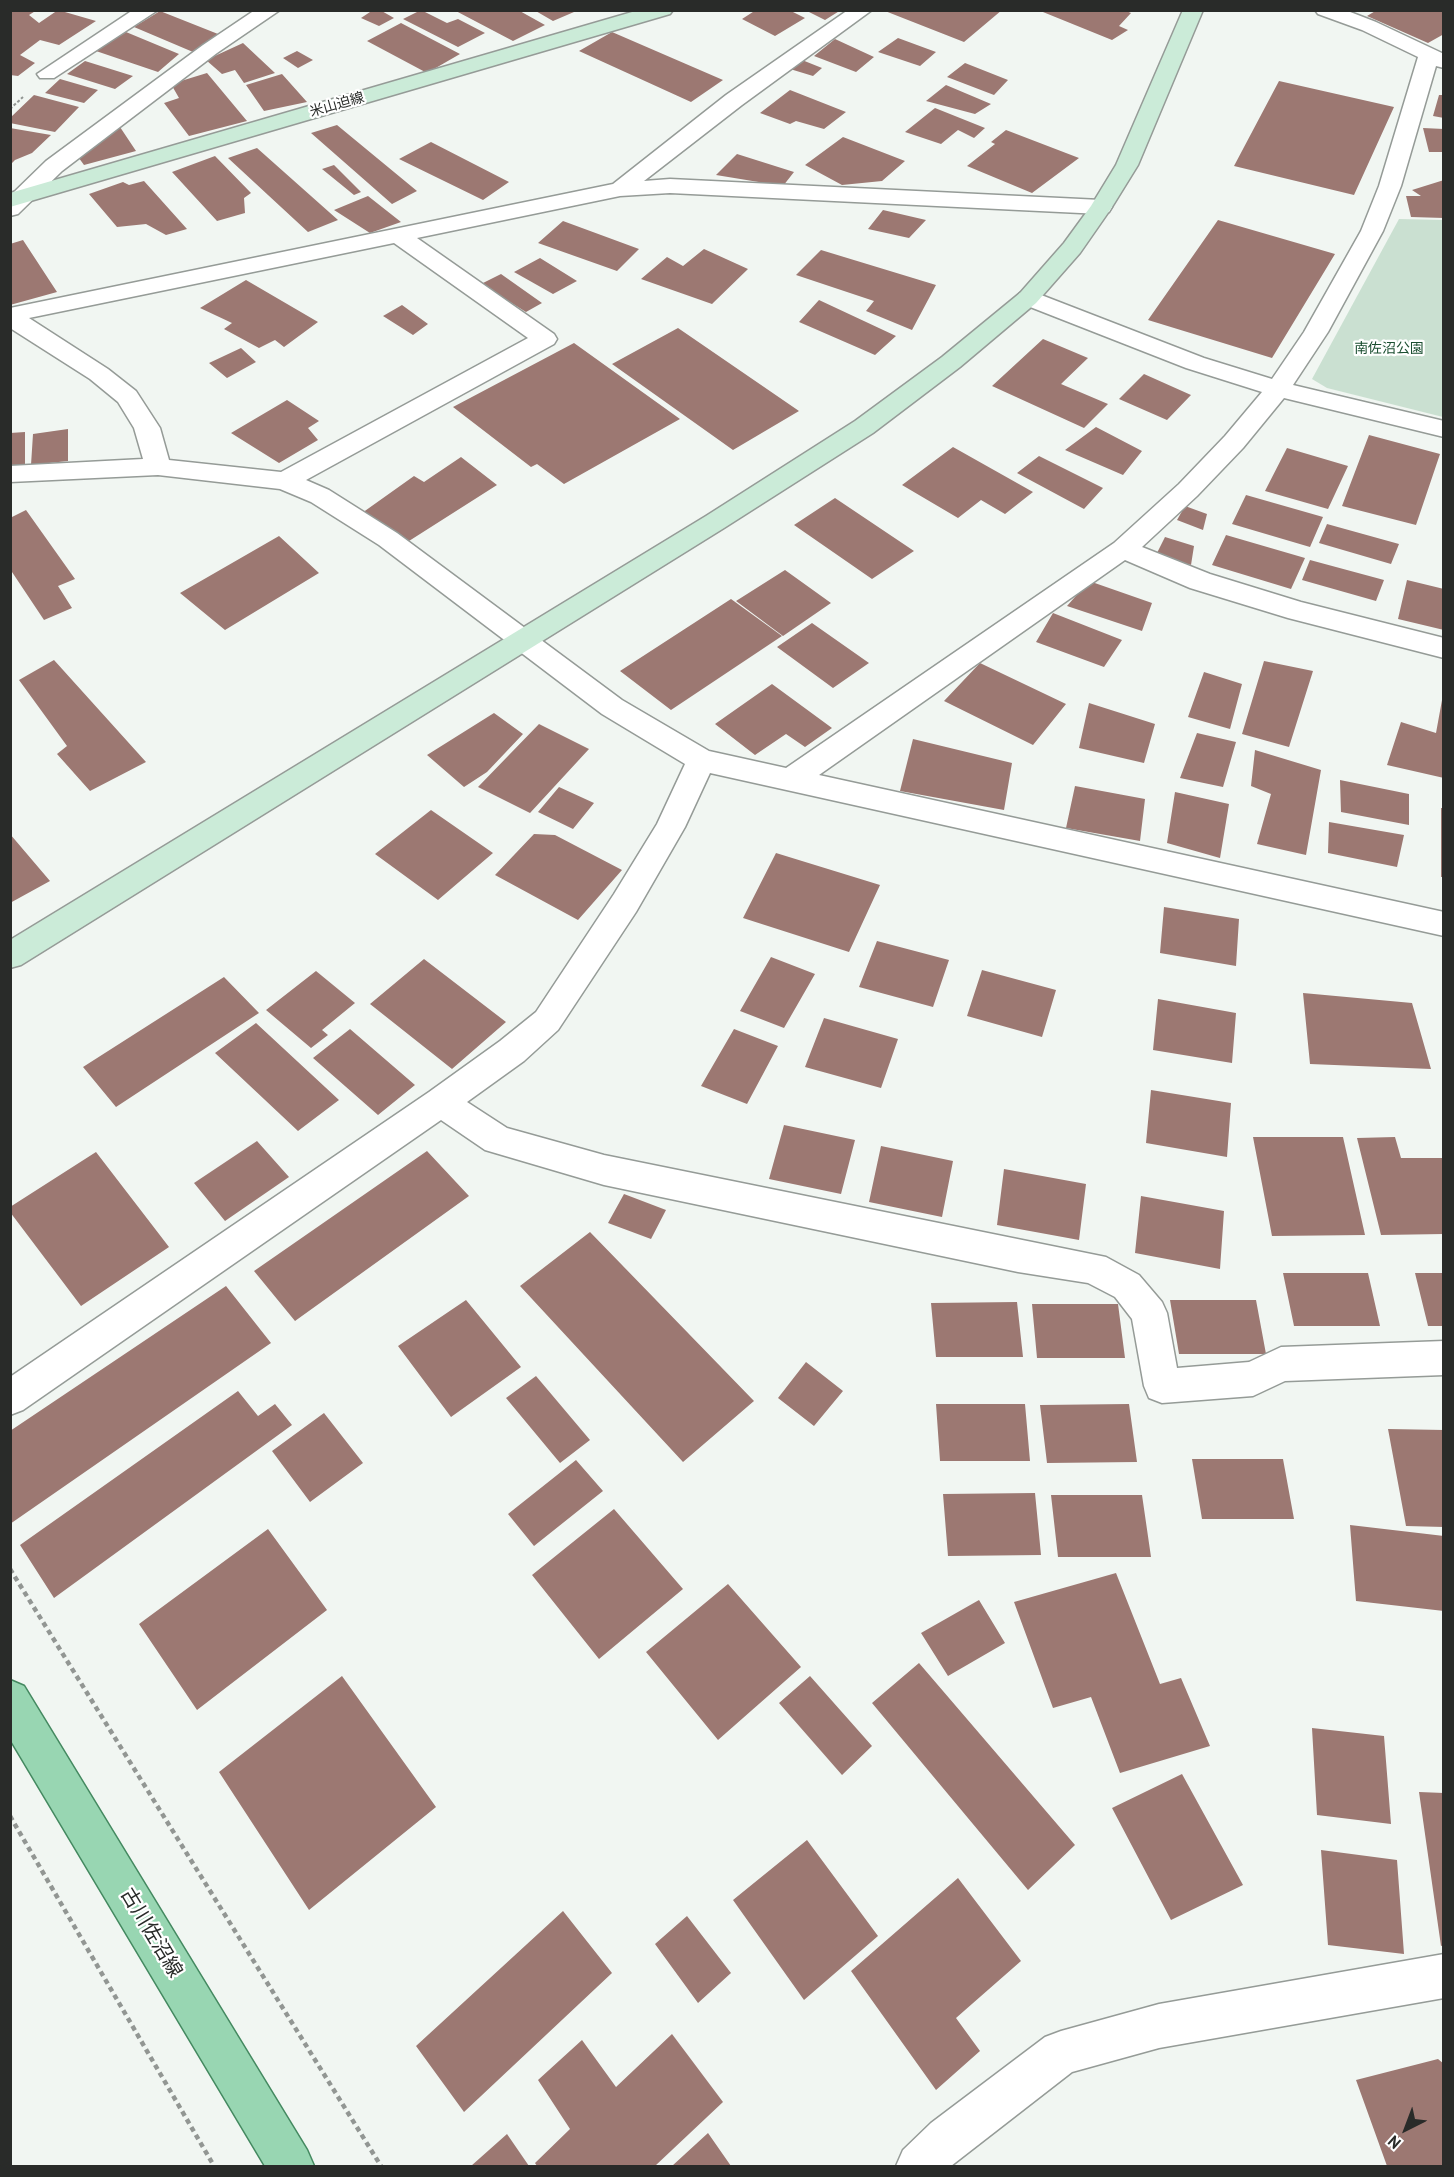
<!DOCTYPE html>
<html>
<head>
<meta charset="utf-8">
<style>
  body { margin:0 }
  #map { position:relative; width:1454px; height:2177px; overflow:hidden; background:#f1f6f2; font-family:"PT Sans",sans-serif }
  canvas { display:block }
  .frame { position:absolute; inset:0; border:12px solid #292b29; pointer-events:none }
  .north { position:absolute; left:1376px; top:2099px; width:60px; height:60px; -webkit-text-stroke:4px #fff; paint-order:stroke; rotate:222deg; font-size:16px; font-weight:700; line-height:24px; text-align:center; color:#292b29 }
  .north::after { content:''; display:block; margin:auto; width:21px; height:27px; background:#292b29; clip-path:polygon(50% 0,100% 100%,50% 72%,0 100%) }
</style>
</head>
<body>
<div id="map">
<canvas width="1454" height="2177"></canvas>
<div class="frame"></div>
<div class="north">N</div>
</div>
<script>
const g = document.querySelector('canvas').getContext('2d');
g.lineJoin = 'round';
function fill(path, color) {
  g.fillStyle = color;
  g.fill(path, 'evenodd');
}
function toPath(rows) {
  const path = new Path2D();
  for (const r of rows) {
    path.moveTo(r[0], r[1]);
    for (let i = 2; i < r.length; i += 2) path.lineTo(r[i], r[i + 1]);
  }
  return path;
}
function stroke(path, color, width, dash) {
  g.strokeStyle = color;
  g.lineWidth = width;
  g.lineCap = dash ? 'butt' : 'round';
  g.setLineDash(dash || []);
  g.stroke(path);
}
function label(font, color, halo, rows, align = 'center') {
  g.font = font + ' "PT Sans","Noto Sans JP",sans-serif';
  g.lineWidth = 4.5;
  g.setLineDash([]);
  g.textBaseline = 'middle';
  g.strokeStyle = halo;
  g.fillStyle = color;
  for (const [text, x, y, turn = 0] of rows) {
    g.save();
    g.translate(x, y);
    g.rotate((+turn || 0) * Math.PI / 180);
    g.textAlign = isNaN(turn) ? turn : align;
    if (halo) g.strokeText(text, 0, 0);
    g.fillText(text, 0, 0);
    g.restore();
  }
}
fill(toPath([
  [1399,219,1443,220,1443,417,1327,388,1312,379]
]), '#cae0d1');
fill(toPath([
  [10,10,37,10,29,15,39,23,58,10,96,21,59,45,40,40,20,55,35,63,18,76,10,75],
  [373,10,380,10,394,18,379,26,361,18],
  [421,10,447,23,458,19,485,33,458,47,403,19],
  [454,10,518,10,545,25,513,41],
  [534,10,571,10,574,12,553,21],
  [756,10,789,10,805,18,775,36,742,19],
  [805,10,841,10,825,20],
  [1002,10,964,42,885,11,964,11],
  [1038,10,1124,10,1131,13,1119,26,1128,30,1112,40],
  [1377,10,1444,10,1444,34,1428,43,1367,16],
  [160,11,218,34,193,52,134,27],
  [401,23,460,54,427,73,367,41],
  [126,32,179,54,158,72,96,51],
  [612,32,723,80,691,102,579,51],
  [898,38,936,52,920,66,878,52],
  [835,39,874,57,856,72,814,56],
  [243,43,275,73,244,83,235,70,222,74,206,60],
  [297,51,313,60,298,68,283,58],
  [802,60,822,68,813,76,790,69],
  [85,61,133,76,115,89,67,74],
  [965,63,1008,80,994,95,947,77],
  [207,73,247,121,189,136,164,103,179,98,171,84],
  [282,74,307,102,264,111,246,85],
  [60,79,98,90,84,103,45,93],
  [1279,81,1394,107,1354,195,1234,166],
  [946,85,991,104,975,114,926,101],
  [790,90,846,112,824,129,796,121,790,124,760,113],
  [34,95,79,107,55,132,10,123,10,118],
  [1439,95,1444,95,1444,118,1433,116],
  [935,108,985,128,974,138,958,130,941,144,905,132],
  [118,124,136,151,84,165,76,154],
  [337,125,417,191,392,204,311,133],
  [10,128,51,135,32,153,15,160,10,165],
  [1423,128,1444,129,1444,152,1429,152],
  [1006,130,1079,158,1032,193,967,166,995,144,991,142],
  [843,137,905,161,882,181,842,185,805,165],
  [431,142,509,182,483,200,399,159],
  [257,148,338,220,308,232,228,158],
  [737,154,794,172,783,186,716,175],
  [215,156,251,193,244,198,245,213,217,221,172,172],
  [334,165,361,192,354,195,322,169],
  [1444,180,1444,218,1411,217,1406,196,1421,196,1412,190],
  [144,181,187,229,166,235,146,224,117,227,89,194,123,182,129,185],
  [368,196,401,222,370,233,334,210],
  [883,210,926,220,909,238,868,229],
  [1218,220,1335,254,1272,358,1148,320],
  [563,221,639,249,617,271,538,243],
  [23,240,57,292,10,305,10,244],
  [704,249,748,269,712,304,641,279,667,257,683,266],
  [821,250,936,285,912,330,866,311,874,301,796,275],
  [540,258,577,281,553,294,514,272],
  [501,274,542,303,526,312,481,284],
  [246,280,318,322,284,347,275,340,259,348,224,329,232,323,200,308],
  [819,300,896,336,875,355,799,322],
  [402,305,428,324,413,335,383,316],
  [678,328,799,411,733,450,612,364],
  [1043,339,1088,358,1061,384,1108,404,1084,428,992,386],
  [574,343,680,419,564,484,537,464,531,467,453,407],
  [241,348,256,362,227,378,209,363],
  [1144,374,1191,395,1167,420,1119,399],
  [287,400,319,421,308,428,318,440,279,463,231,433],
  [1096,427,1142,451,1123,475,1065,450],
  [68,429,68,461,31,465,33,434],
  [25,432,25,465,10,466,10,433],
  [1369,435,1440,454,1416,525,1342,506],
  [953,447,1033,492,1005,514,981,500,958,518,902,485],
  [1287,448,1348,466,1328,509,1265,491],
  [1039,456,1103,488,1084,509,1017,473],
  [461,457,497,485,409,541,362,513,414,476,424,482],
  [1246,495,1323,517,1310,547,1232,524],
  [835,498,914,551,872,579,794,525],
  [1185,506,1207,514,1203,530,1177,520],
  [26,510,75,579,58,586,72,608,44,620,10,569,10,518],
  [1327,524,1399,544,1391,564,1319,543],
  [1226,535,1305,558,1291,589,1212,565],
  [279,536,319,573,225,630,180,593],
  [1165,537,1194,546,1191,565,1156,555],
  [1310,560,1384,580,1376,601,1302,580],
  [785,570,831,603,783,636,736,601],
  [1407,580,1444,589,1444,630,1398,619],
  [1089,581,1152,603,1142,631,1067,606],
  [731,599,782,636,671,710,620,671],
  [1053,613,1122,640,1104,667,1036,642],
  [812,623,869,663,833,688,777,647],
  [54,660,146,762,90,791,57,754,67,746,19,680],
  [1264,661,1313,671,1289,747,1242,734],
  [980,663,1066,704,1033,745,944,701],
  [1204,672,1242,684,1230,729,1188,717],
  [772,684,832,728,805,747,786,734,755,755,715,724],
  [1442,700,1444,778,1387,765,1401,722,1436,733],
  [1089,703,1155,724,1144,763,1079,748],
  [494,713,523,734,487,772,464,787,427,755],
  [539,724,589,749,530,813,478,787],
  [1197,733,1236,742,1223,787,1180,778],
  [913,739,1012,763,1004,810,900,791],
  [1255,750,1321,770,1306,855,1257,844,1271,794,1251,786],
  [1340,780,1409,794,1409,825,1341,812],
  [1075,786,1145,799,1140,841,1066,828],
  [559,787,594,803,573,829,538,812],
  [1175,792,1229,804,1220,858,1167,843],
  [1441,808,1444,808,1444,877,1441,877],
  [431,810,493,853,438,900,375,854],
  [1329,822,1404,835,1397,867,1328,853],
  [10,834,50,881,10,903],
  [534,834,555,835,622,870,578,920,495,875],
  [776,853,880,885,849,952,743,918],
  [1164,907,1239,919,1236,966,1160,953],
  [877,941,949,960,933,1007,859,987],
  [771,957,815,974,784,1028,740,1011],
  [424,959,506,1022,452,1069,370,1004],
  [982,970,1056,990,1042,1037,967,1016],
  [316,971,355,1003,322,1030,328,1035,311,1048,266,1010],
  [224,977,259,1013,116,1107,83,1067],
  [1303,993,1412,1003,1431,1069,1310,1064],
  [1158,999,1236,1013,1232,1063,1153,1050],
  [824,1018,898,1039,881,1088,805,1067],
  [256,1023,339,1100,298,1131,215,1053],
  [350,1029,415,1085,378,1115,313,1058],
  [734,1029,778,1046,747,1104,701,1086],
  [1151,1090,1231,1103,1227,1157,1146,1143],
  [784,1125,855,1140,841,1194,769,1179],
  [1253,1137,1343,1137,1365,1235,1272,1236],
  [1395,1137,1401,1158,1444,1158,1444,1234,1381,1235,1357,1138],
  [257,1141,289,1177,225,1221,194,1183],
  [881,1146,953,1161,942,1217,869,1202],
  [427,1151,469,1196,295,1321,254,1271],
  [96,1152,169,1247,81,1306,10,1212,10,1207],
  [1004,1169,1086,1184,1079,1240,997,1225],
  [624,1194,666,1210,651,1239,608,1223],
  [1141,1196,1224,1211,1220,1269,1135,1253],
  [590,1232,754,1401,683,1462,520,1286],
  [1283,1273,1368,1273,1380,1326,1294,1326],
  [1415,1273,1444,1273,1444,1326,1428,1326],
  [226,1286,271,1343,10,1524,10,1431],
  [466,1300,521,1367,451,1417,398,1346],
  [1170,1300,1256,1300,1266,1354,1179,1354],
  [1017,1302,1023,1357,936,1357,931,1303],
  [1032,1304,1118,1304,1125,1358,1037,1358],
  [806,1362,843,1391,814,1426,778,1398],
  [536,1376,590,1440,560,1463,506,1398],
  [238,1391,258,1416,275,1404,292,1425,54,1598,20,1545],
  [936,1404,1025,1404,1030,1461,940,1461],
  [1129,1404,1137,1462,1047,1463,1040,1405],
  [324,1413,363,1463,310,1502,272,1451],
  [1388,1429,1444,1430,1444,1527,1406,1526],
  [1192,1459,1283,1459,1294,1519,1202,1519],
  [576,1460,603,1491,534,1546,508,1514],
  [1035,1493,1041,1555,948,1556,943,1494],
  [1051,1495,1142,1495,1151,1557,1058,1557],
  [614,1509,683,1589,599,1659,532,1575],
  [1350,1525,1444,1536,1444,1611,1356,1601],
  [268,1529,327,1610,197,1710,139,1624],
  [1116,1573,1160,1684,1181,1678,1210,1746,1120,1773,1091,1697,1053,1708,1014,1602],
  [728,1584,801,1667,718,1740,646,1652],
  [979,1600,1005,1643,948,1676,921,1633],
  [919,1663,1075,1845,1028,1890,872,1703],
  [342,1676,436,1807,309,1910,219,1772],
  [810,1676,872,1746,842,1775,779,1703],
  [1312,1728,1384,1736,1391,1824,1317,1815],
  [1182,1774,1243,1885,1171,1920,1112,1808],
  [1419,1792,1444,1793,1444,1945,1441,1946],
  [807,1840,878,1936,804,2000,733,1900],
  [1321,1850,1397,1860,1404,1954,1328,1945],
  [958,1878,1021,1961,956,2018,980,2051,936,2090,851,1971],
  [563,1911,612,1973,464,2112,416,2046],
  [687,1916,731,1973,698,2003,655,1944],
  [672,2034,723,2102,655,2166,537,2166,535,2163,570,2129,538,2080,582,2040,616,2087],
  [1438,2059,1444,2064,1444,2166,1387,2166,1356,2080],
  [708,2133,731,2166,672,2166],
  [507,2134,529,2166,471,2166]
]), '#9c7872');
const street = toPath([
  [133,10,158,10,54,78,40,78,37,74,133,10],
  [255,10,280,10,217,53,62,171,18,214,10,216,10,196,46,161,203,45,255,10],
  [848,10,872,10,742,105,644,181,670,179,1101,200,1109,202,1112,207,1109,212,1101,214,670,193,620,196,417,238,554,334,557,339,554,344,306,480,329,490,397,533,622,700,709,751,786,768,1114,543,1179,484,1225,436,1262,392,1186,368,1020,303,1016,298,1020,293,1028,291,1036,293,1204,358,1272,379,1304,332,1361,231,1379,186,1418,57,1362,30,1318,14,1315,10,1345,10,1376,22,1444,54,1444,68,1436,66,1401,186,1383,231,1328,332,1293,385,1444,421,1444,437,1284,398,1243,448,1197,496,1142,547,1210,574,1301,602,1444,638,1444,658,1288,618,1190,588,1125,560,819,775,1444,912,1444,936,710,773,685,827,636,912,558,1030,524,1061,467,1102,507,1128,604,1155,1106,1257,1139,1275,1162,1302,1167,1313,1177,1368,1249,1362,1281,1347,1444,1341,1444,1375,1285,1381,1253,1396,1162,1403,1149,1398,1144,1386,1132,1319,1115,1297,1088,1283,1018,1272,604,1185,485,1150,441,1120,23,1410,10,1415,10,1377,429,1092,500,1041,536,1012,614,894,657,824,685,764,602,714,379,545,311,502,280,489,158,475,10,482,10,466,143,459,134,428,118,402,90,379,10,328,10,308,613,184,726,95,848,10],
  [394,243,528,338,281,472,169,460,160,428,136,391,108,369,29,318,394,243],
  [1444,1954,1444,1998,1159,2048,1072,2072,951,2166,896,2166,903,2150,931,2123,1045,2037,1061,2031,1159,2004,1444,1954]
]);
const secondary = toPath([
  [639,10,673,10,670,14,10,207,10,193,639,10],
  [1183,10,1203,10,1138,165,1112,207,1080,253,1036,303,960,367,873,433,724,528,21,965,10,968,10,940,706,516,855,421,942,357,1020,293,1064,243,1091,206,1116,165,1183,10]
]);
const primary = toPath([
  [10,1680,24,1686,307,2150,314,2166,265,2166,10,1739,10,1680]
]);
stroke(street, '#959b97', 3);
stroke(secondary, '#959b97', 3);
stroke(primary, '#448960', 3);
stroke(toPath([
  [10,109,23,97]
]), '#929693', 2, [3, 2]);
stroke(toPath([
  [10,1569,381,2166],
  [10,1816,214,2166]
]), '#929693', 4.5, [5, 4]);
fill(street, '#fff');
fill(secondary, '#cbebd8');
fill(primary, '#98d6b2');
label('14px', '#292b29', '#fff', [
  ["米山迫線",337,105,-16]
]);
label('14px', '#1a4e30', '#fff', [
  ["南佐沼公園",1389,349]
]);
label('20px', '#292b29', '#fff', [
  ["古川佐沼線",151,1933,59]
]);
</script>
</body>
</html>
